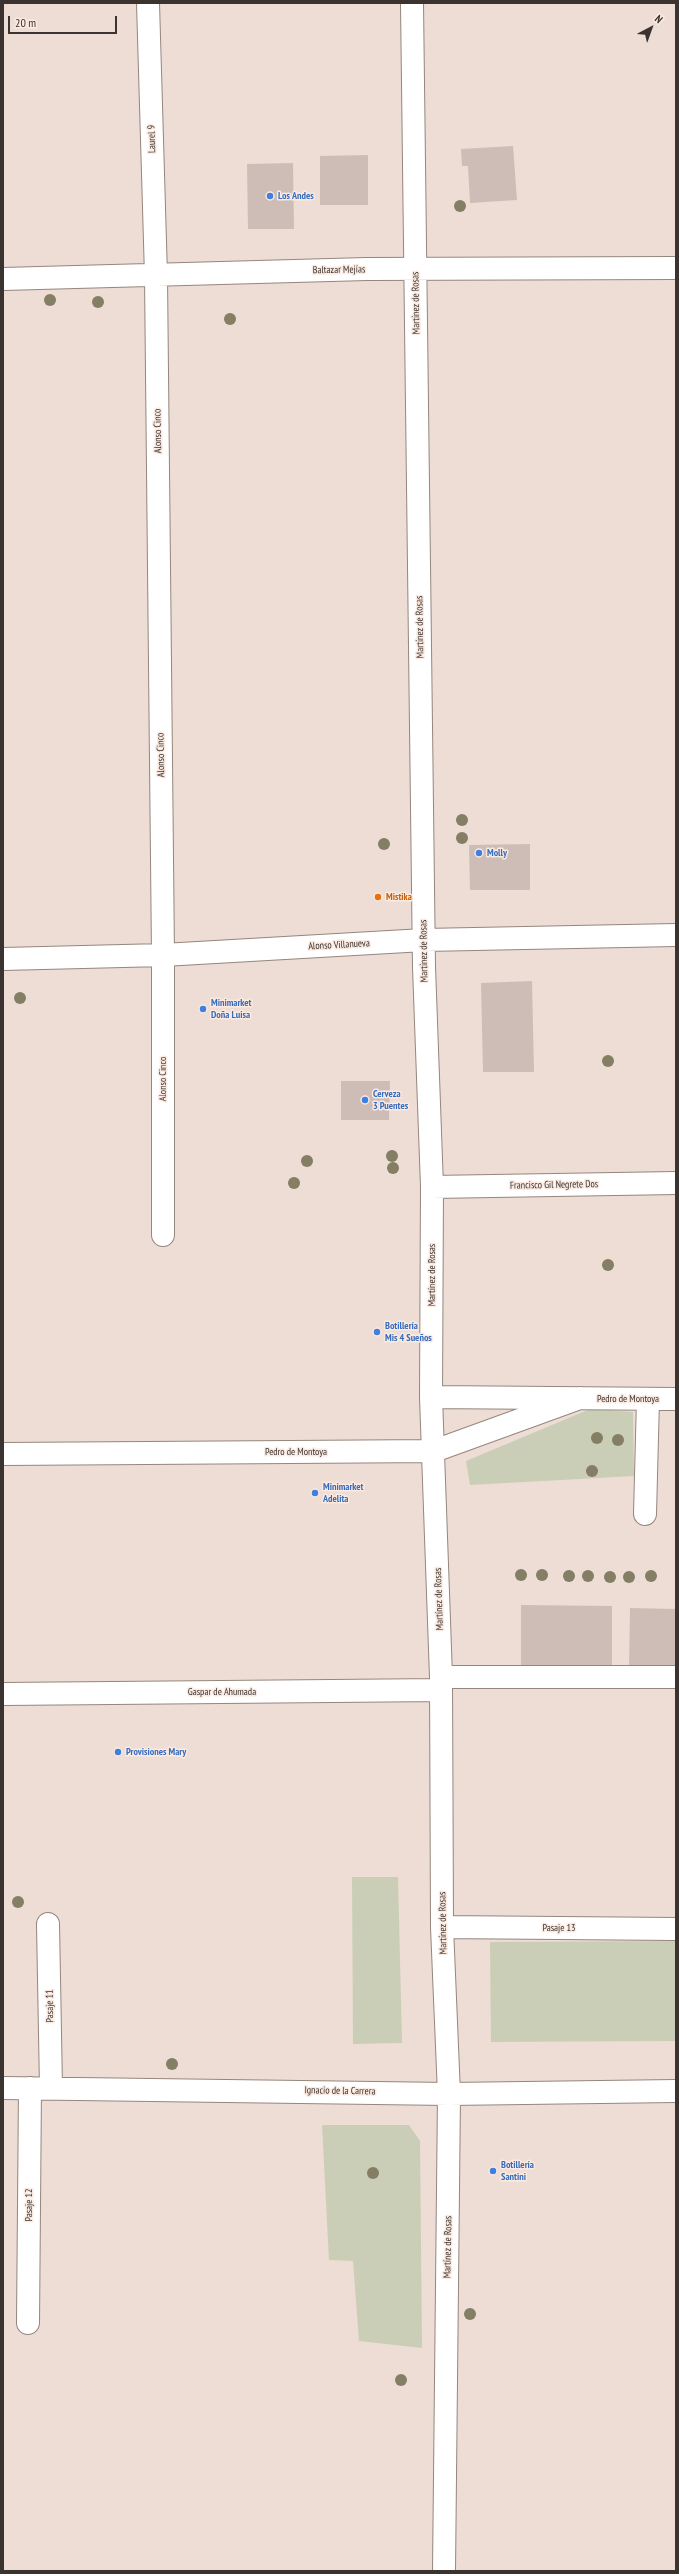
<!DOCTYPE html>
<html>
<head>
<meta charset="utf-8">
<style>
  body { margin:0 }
  #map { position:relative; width:679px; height:2574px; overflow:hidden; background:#edddd4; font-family:"PT Sans Narrow",sans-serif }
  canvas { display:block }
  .frame { position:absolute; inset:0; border:4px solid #3a3330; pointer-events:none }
  .north { position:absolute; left:631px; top:8px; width:40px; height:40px; -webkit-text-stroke:3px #fbeae1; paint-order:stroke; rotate:41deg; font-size:11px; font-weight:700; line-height:16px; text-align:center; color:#3a3330 }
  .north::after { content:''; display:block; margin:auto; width:14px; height:18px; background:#3a3330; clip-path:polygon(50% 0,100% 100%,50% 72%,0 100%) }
  .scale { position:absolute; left:8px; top:16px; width:109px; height:18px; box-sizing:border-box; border:2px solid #3a3330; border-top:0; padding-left:5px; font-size:12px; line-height:14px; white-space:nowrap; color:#3a3330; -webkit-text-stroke:3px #fbeae1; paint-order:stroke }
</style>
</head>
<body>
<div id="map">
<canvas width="679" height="2574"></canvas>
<div class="frame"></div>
<div class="north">N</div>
<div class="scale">20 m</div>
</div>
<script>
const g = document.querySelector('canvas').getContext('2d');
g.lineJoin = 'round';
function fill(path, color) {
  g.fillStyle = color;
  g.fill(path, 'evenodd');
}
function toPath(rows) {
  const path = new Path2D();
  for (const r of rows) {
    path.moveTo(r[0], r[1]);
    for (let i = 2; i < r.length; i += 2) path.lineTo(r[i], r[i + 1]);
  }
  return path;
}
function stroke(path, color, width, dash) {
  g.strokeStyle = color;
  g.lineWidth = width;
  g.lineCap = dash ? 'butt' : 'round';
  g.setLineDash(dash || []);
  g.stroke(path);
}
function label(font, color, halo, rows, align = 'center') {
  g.font = font + ' "PT Sans Narrow",sans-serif';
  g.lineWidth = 3;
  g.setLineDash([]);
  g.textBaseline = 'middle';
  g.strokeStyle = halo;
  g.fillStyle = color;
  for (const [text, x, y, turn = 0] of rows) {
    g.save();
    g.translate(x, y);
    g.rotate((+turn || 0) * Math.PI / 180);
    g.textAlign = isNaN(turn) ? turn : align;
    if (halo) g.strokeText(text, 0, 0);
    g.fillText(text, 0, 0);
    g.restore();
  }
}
fill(toPath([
  [590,1409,633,1412,634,1476,470,1485,466,1461],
  [352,1877,398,1877,402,2043,353,2044],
  [676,1941,676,2041,491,2042,490,1942],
  [322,2125,409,2125,420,2141,422,2348,359,2341,353,2261,329,2260]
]), '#caceb6');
fill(toPath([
  [513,146,517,200,470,203,468,166,462,166,461,149],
  [368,155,368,205,320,205,320,156],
  [293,163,294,229,248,229,247,164],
  [530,844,530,890,470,890,469,845],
  [532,981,534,1072,483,1072,481,983],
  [341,1081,390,1081,389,1120,341,1120],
  [521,1605,612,1606,612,1671,521,1671],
  [630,1608,676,1609,676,1671,629,1671]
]), '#cebdb6');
const minor = toPath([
  [148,3,156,276,163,955,163,1235],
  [412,3,424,967,432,1187,431,1397,441,1677,442,1927,449,2094,444,2571],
  [3,279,367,269,676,268],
  [3,959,163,955,424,940,676,935],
  [432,1187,676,1183],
  [431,1397,676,1399],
  [3,1454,434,1451,580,1398],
  [645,1514,648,1399],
  [441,1677,676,1677],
  [3,1694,441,1690],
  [48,1924,51,2088],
  [442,1927,676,1929],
  [3,2088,449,2094,676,2091],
  [28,2323,30,2088]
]);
stroke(minor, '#95867e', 24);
stroke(minor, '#fff', 22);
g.fillStyle = '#837e64';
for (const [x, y] of [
  [460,206],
  [50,300],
  [98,302],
  [230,319],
  [462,820],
  [462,838],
  [384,844],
  [20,998],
  [608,1061],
  [392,1156],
  [307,1161],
  [393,1168],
  [294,1183],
  [608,1265],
  [597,1438],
  [618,1440],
  [592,1471],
  [521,1575],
  [542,1575],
  [569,1576],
  [588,1576],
  [651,1576],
  [610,1577],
  [629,1577],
  [18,1902],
  [172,2064],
  [373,2173],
  [470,2314],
  [401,2380]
]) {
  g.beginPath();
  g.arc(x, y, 6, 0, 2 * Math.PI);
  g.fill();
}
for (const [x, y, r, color] of [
  [270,196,4,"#3f7fe0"],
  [479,853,4,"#3f7fe0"],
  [378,897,4,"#e8710a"],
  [203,1009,4,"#3f7fe0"],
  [365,1100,4,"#3f7fe0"],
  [377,1332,4,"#3f7fe0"],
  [315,1493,4,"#3f7fe0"],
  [118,1752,4,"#3f7fe0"],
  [493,2171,4,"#3f7fe0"]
]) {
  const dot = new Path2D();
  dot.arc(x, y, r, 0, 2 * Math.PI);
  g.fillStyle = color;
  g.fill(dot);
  stroke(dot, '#fbeae1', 1.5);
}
label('10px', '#3a3330', '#fbeae1', [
  ["Laurel 9",152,139,-92],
  ["Baltazar Mejías",339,270,-1],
  ["Martínez de Rosas",416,303,-91],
  ["Alonso Cinco",158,431,-91],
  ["Martínez de Rosas",420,627,-91],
  ["Alonso Cinco",161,755,-91],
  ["Alonso Villanueva",339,945,-3],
  ["Martínez de Rosas",424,951,-91],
  ["Alonso Cinco",163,1079,-90],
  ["Francisco Gil Negrete Dos",554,1185,-1],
  ["Martínez de Rosas",432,1275,-90],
  ["Pedro de Montoya",628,1399],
  ["Pedro de Montoya",296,1452],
  ["Martínez de Rosas",439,1599,-92],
  ["Gaspar de Ahumada",222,1692],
  ["Martínez de Rosas",443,1923,-91],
  ["Pasaje 13",559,1928],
  ["Pasaje 11",50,2006,-91],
  ["Ignacio de la Carrera",340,2091,1],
  ["Pasaje 12",29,2205,-90],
  ["Martínez de Rosas",448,2247,-89]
]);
label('bold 10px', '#366cbe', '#fbeae1', [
  ["Los Andes",278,196],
  ["Molly",487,853],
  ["Minimarket",211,1003],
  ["Doña Luisa",211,1015],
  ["Cerveza",373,1094],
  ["3 Puentes",373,1106],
  ["Botillería",385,1326],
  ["Mis 4 Sueños",385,1338],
  ["Minimarket",323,1487],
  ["Adelita",323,1499],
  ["Provisiones Mary",126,1752],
  ["Botillería",501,2165],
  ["Santini",501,2177]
], 'left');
label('bold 10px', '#c56008', '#fbeae1', [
  ["Mistika",386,897]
], 'left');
</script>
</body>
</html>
